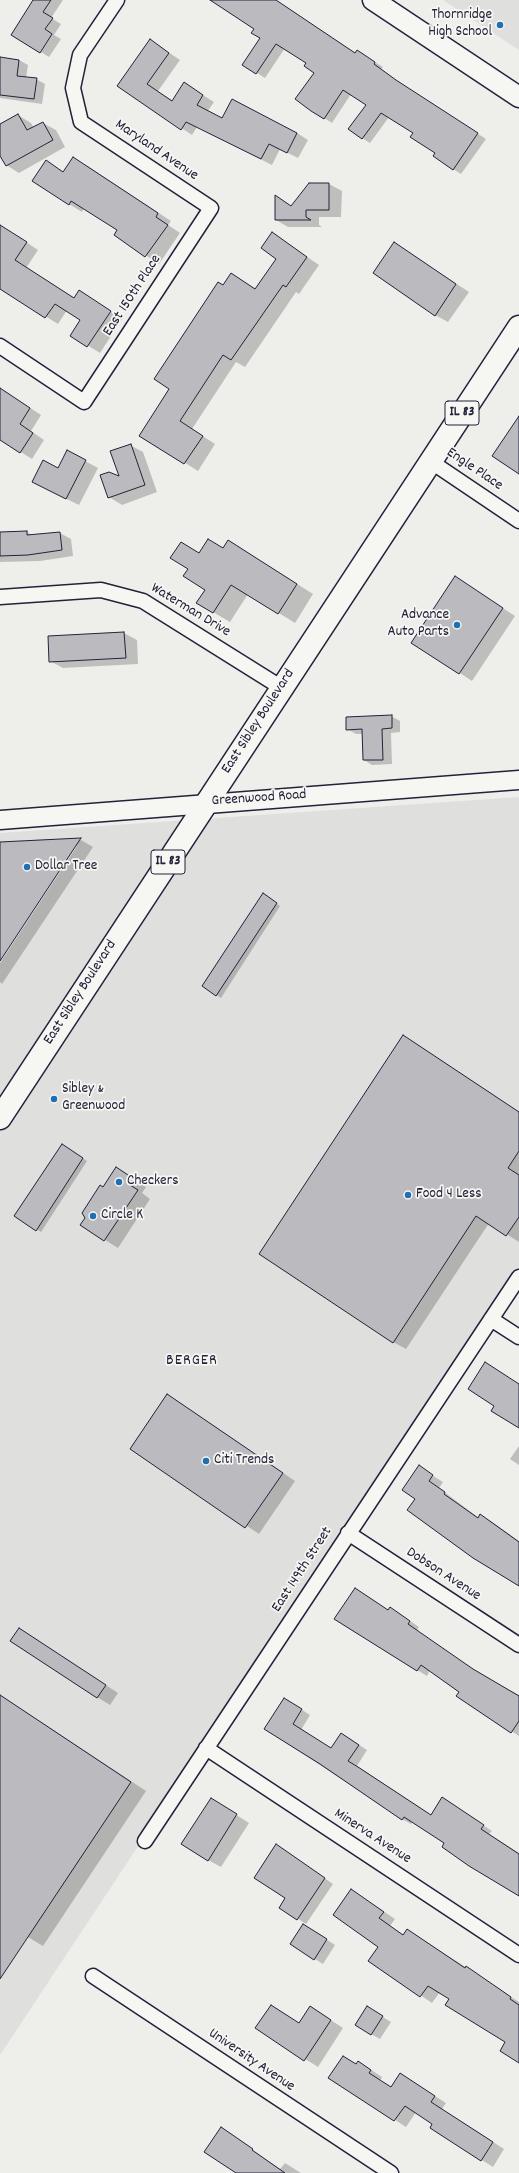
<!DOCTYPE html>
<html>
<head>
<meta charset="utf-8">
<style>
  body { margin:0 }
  canvas { display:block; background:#eeeeeb }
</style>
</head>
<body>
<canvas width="519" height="2173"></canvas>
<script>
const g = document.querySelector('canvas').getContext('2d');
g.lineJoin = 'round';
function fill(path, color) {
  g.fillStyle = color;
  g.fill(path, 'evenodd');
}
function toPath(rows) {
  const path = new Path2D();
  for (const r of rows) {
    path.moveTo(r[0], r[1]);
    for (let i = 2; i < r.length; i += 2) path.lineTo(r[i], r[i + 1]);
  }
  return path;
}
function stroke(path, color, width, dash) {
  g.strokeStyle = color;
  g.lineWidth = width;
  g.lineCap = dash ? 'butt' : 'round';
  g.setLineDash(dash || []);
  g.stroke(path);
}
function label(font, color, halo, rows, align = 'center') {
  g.font = font + ' Dekko,sans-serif';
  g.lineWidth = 3.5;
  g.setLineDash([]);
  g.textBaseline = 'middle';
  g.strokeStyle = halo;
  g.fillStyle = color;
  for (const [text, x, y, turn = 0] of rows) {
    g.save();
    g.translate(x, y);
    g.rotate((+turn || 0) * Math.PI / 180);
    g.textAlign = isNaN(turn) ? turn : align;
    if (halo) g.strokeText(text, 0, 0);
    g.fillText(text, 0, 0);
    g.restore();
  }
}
fill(toPath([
  [443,0,519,0,519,50],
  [519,797,519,1270,0,2055,0,833]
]), '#dfdfde');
fill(toPath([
  [34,0,63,0,51,18,61,24,54,35,61,39,49,57,13,35],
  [210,0,273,0,356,54,365,56,383,67,381,69,404,86,486,139,461,174,453,169,414,133,389,117,370,143,362,138,367,105,351,94,332,123,324,118,315,72,307,62,285,48,265,78,244,65,261,38,255,29],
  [150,40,180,60,158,91,173,101,185,84,214,102,207,112,222,120,297,133,308,140,298,158,280,149,272,165,197,127,192,135,118,86],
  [0,58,19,60,28,65,26,78,36,79,45,84,42,104,0,98],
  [18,115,31,123,34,128,43,123,56,130,65,147,19,173,6,165,0,154,0,126],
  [86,165,171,221,168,225,180,233,159,264,115,235,119,230,84,208,82,212,69,204,59,169,64,172],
  [329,184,342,191,341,217,319,217,319,225,322,227,288,227,276,220,276,197,292,207],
  [272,233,319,265,299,294,296,292,245,367,236,362,192,429,215,444,198,471,141,435,171,389,223,286,232,274,256,289,278,259],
  [0,236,17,236,38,250,26,268,75,299,91,299,122,319,100,353,71,335,81,320,67,310,58,324,0,288],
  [394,243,469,292,448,322,435,315],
  [0,388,41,415,31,431,44,440,32,459,0,439],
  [130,445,143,452,157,492,122,505,109,497,121,478],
  [85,461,98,468,79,505,46,489,58,469],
  [27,532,33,536,60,533,71,539,73,556,40,561,0,562,0,533],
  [229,541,313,594,295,623,248,594,230,622,213,612,206,590,199,553,224,549],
  [455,577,515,616,472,681,413,642],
  [124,633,137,640,138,664,63,668,50,661],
  [391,716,400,721,400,732,391,733,392,764,372,765,364,760,363,734,356,734,347,729],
  [81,840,93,847,2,984,0,982,0,963,77,846,75,846,0,959,0,843],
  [267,897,280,906,221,998,203,986],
  [416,1044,519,1112,519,1242,489,1223,406,1349,393,1342],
  [66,1147,87,1161,41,1232,16,1216],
  [117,1168,146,1187,142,1193,150,1199,118,1248,81,1225],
  [168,1395,295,1481,259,1534,131,1448],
  [519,1446,519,1465,510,1459],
  [419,1467,443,1482,439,1488,479,1518,481,1516,491,1521,519,1541,519,1586,416,1499],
  [356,1589,389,1611,400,1614,419,1627,417,1631,480,1674,519,1695,519,1736,457,1696,460,1691,430,1670,427,1676,417,1670],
  [32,1637,118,1693,110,1705,97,1697],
  [0,1695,146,1791,43,1946,28,1937,0,1943],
  [293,1704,310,1715,301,1730,331,1749,350,1739,367,1750,357,1766,431,1815,451,1804,492,1831,489,1834,519,1853,519,1895,413,1821,411,1824,402,1819,265,1729],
  [224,1807,249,1823,221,1867,208,1860],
  [277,1845,333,1884,306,1924,280,1907,287,1898],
  [352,1890,395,1919,390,1926,404,1935,407,1930,419,1937,519,2002,519,2062,506,2042,450,1999,440,1992,432,2003,370,1961,379,1947],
  [312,1930,335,1945,323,1964,315,1959],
  [376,2013,391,2022,380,2039,371,2034],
  [323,2015,343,2028,318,2067,256,2028,300,2024],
  [357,2065,370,2069,382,2077,380,2081,391,2088,400,2074,446,2103,442,2109,504,2149,493,2167,431,2128,434,2124,416,2112,406,2127,330,2078],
  [222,2128,280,2169,285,2163,301,2173,238,2173]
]), '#0003');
const building = toPath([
  [33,0,51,0,43,12,53,18,45,29,52,34,40,53,11,35,33,0],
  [210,0,276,0,355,53,357,50,375,62,374,64,396,80,478,133,453,170,433,156,435,153,410,137,413,133,381,113,362,139,348,129,366,105,343,90,324,119,311,111,295,99,314,73,304,66,306,63,276,44,256,74,242,65,260,38,251,33,254,29,210,0],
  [150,39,169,53,147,84,172,101,184,82,203,95,197,105,222,118,232,99,297,133,287,153,269,144,261,159,186,122,181,130,117,86,150,39],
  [0,57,19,60,17,76,37,78,34,99,0,95,0,57],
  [18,114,27,130,43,122,53,140,6,166,0,156,0,124,18,114],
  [73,157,158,213,156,217,168,225,145,257,114,235,117,230,71,201,69,205,32,181,46,160,63,172,73,157],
  [309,183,329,183,329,210,306,210,306,217,311,220,275,220,275,195,291,206,309,183],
  [0,225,27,242,15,260,74,298,79,290,111,311,87,347,70,336,80,320,55,304,45,318,0,289,0,225],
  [272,232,307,257,286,287,283,285,231,360,223,355,180,421,203,436,184,464,139,436,169,389,154,379,218,282,223,285,231,273,255,289,276,259,261,248,272,232],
  [394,242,456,284,435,316,373,273,394,242],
  [0,388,30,408,20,424,33,433,20,453,0,440,0,388],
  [519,416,519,474,492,456,519,416],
  [131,444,145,485,108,498,100,475,109,472,119,476,110,451,131,444],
  [67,450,86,460,66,499,32,482,43,460,58,468,67,450],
  [27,531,27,535,60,532,62,550,28,555,0,556,0,532,27,531],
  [208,539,223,548,228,540,297,584,278,614,231,585,213,613,196,603,205,590,183,576,188,569,170,558,181,542,199,553,208,539],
  [455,576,503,608,459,674,411,643,455,576],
  [124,632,126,658,49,662,48,636,124,632],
  [392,715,392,728,382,729,383,760,363,760,362,729,346,730,346,717,392,715],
  [81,838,0,961,0,842,81,838],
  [263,893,277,903,216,996,202,986,263,893],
  [403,1035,519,1112,519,1151,508,1168,519,1175,519,1217,506,1236,476,1216,393,1343,259,1254,403,1035],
  [62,1144,83,1158,36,1231,14,1216,62,1144],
  [116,1167,134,1179,130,1185,138,1190,104,1241,80,1225,85,1218,82,1213,100,1185,103,1187,116,1167],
  [485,1362,519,1384,519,1428,491,1411,494,1406,468,1389,485,1362],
  [167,1394,283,1473,245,1528,130,1449,167,1394],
  [419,1465,433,1475,429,1481,445,1492,444,1494,478,1518,480,1514,519,1542,519,1586,473,1558,407,1510,415,1499,402,1490,419,1465],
  [355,1588,388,1610,390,1607,410,1621,408,1624,473,1669,519,1696,519,1721,511,1733,456,1696,459,1692,421,1665,417,1671,334,1619,355,1588],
  [19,1628,106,1685,97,1698,10,1641,19,1628],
  [0,1695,131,1782,0,1979,0,1695],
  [284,1698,302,1709,293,1724,331,1748,341,1733,359,1745,348,1761,358,1767,431,1815,442,1797,484,1825,481,1829,519,1854,519,1896,469,1866,442,1847,444,1843,404,1817,402,1820,320,1764,264,1729,284,1698],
  [211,1798,237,1814,208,1861,181,1844,211,1798],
  [276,1844,325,1878,297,1920,279,1908,285,1898,254,1878,276,1844],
  [351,1889,384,1912,379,1918,403,1935,407,1929,465,1968,466,1966,511,1997,510,1999,519,2005,519,2063,500,2051,505,2042,445,2005,449,1999,428,1986,420,1997,368,1961,378,1947,333,1915,351,1889],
  [303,1924,327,1939,314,1960,290,1944,303,1924],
  [271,2005,299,2023,310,2006,331,2020,304,2061,255,2028,271,2005],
  [367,2006,383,2016,371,2035,355,2025,367,2006],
  [343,2056,356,2064,358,2061,371,2070,369,2073,391,2087,400,2073,435,2096,431,2102,493,2142,481,2161,430,2128,432,2124,405,2106,394,2121,328,2078,343,2056],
  [221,2127,253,2149,252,2150,285,2173,236,2173,204,2152,221,2127]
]);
fill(building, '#bbbbbf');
stroke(building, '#22223b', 1);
const minor = toPath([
  [0,346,84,402,211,208,81,122,73,88,80,55,117,0],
  [430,461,519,521],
  [0,597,101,590,143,601,282,688],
  [491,1319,519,1337],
  [348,1533,519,1645],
  [206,1748,519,1955],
  [145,1841,519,1277],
  [93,1976,391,2173]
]);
const tertiary = toPath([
  [0,820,519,780]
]);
const secondary = toPath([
  [373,0,519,97]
]);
const primary = toPath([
  [0,1118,519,327]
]);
stroke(minor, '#22223b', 17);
stroke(tertiary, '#22223b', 21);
stroke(secondary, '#22223b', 23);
stroke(primary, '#22223b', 25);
stroke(minor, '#f6f6f2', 14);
stroke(tertiary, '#f6f6f2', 18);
stroke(secondary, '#f6f6f2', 20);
stroke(primary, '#f6f6f2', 22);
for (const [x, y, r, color] of [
  [500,25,4,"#1f6fb2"],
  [457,625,4,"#1f6fb2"],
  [27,867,4,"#1f6fb2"],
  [54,1099,4,"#1f6fb2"],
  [119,1182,4,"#1f6fb2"],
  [408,1195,4,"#1f6fb2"],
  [93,1216,4,"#1f6fb2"],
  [206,1461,4,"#1f6fb2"]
]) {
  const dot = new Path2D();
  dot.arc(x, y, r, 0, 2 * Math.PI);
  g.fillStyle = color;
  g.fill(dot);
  stroke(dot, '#f6f6f2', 1.5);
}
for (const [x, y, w] of [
  [462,413,34],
  [168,862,34]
]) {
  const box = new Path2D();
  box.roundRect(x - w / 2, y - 12, w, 24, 3);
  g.fillStyle = '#f6f6f2';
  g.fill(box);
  stroke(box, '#22223b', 1);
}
label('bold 14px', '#22223b', null, [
  ["IL 83",462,413],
  ["IL 83",168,862]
]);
label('15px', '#22223b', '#f6f6f2', [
  ["Thornridge",492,16,"right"],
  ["High School",492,33,"right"],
  ["Advance",449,616,"right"],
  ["Auto Parts",449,633,"right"],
  ["Dollar Tree",35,867],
  ["Sibley &",62,1090],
  ["Greenwood",62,1107],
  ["Checkers",127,1182],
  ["Food 4 Less",416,1195],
  ["Circle K",101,1216],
  ["Citi Trends",214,1461]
], 'left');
label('15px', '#22223b', '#f6f6f2', [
  ["Maryland Avenue",156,151,34],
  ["East 150th Place",133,296,-57],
  ["Engle Place",474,470,34],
  ["Waterman Drive",190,611,31],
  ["East Sibley Boulevard",259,722,-57],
  ["Greenwood Road",259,799,-4],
  ["East Sibley Boulevard",81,993,-57],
  ["East 149th Street",303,1570,-57],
  ["Dobson Avenue",443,1575,33],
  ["Minerva Avenue",372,1837,33],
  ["University Avenue",251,2061,34]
]);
g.letterSpacing = '1px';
label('16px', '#22223b', '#f6f6f2', [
  ["BERGER",192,1362]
]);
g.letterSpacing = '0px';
</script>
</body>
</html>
